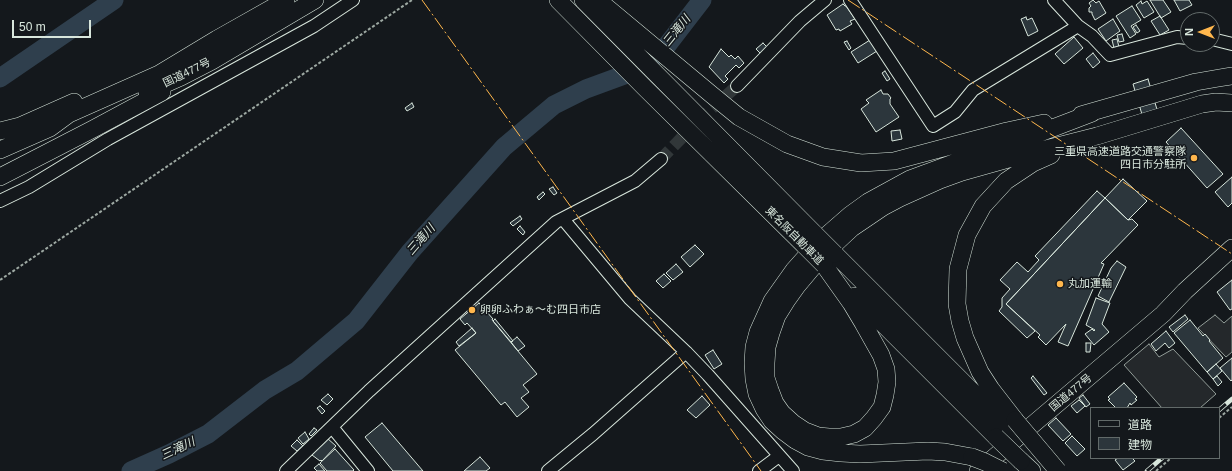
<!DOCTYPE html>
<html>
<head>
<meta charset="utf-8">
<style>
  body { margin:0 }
  #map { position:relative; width:1232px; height:471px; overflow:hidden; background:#14181c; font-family:Arial,"Noto Sans JP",sans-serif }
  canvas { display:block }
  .legend { position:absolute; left:1090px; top:407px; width:130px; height:52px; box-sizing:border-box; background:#14181c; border:1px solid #626a69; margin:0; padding:5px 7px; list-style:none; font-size:12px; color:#d8e6dc }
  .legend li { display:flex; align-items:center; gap:8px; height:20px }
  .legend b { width:20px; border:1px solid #626a69 }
  .north { position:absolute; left:1180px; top:12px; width:40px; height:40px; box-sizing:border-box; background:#14181c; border:1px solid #626a69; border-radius:50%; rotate:270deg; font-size:11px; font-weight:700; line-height:16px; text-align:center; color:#d8e6dc }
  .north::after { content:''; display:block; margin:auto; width:14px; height:18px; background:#ffb74d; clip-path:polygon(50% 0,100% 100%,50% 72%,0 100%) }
  .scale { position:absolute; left:12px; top:20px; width:79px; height:18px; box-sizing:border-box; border:2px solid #d8e6dc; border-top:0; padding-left:5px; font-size:12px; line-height:14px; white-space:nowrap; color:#d8e6dc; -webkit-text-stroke:3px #14181c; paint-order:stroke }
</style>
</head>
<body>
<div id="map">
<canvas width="1232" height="471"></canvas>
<ul class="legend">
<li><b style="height:5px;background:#14181c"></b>道路</li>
<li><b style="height:11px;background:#2c363c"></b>建物</li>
</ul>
<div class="north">N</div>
<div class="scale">50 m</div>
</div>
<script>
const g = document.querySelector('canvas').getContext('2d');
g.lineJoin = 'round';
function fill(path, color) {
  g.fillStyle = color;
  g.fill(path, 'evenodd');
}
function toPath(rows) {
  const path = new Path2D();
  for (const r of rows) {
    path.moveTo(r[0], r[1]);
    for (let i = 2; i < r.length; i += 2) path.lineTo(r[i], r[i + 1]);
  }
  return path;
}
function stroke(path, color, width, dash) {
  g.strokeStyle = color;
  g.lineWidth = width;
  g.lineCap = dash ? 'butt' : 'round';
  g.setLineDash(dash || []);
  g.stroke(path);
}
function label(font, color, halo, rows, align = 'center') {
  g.font = font + ' Arial,"Noto Sans JP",sans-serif';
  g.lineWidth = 3;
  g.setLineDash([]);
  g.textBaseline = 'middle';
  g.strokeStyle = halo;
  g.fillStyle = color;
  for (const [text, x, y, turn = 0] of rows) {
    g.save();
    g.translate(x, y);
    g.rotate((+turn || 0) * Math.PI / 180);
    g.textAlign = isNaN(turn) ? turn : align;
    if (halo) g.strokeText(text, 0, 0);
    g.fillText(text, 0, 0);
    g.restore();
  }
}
const parking = toPath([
  [1215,315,1224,323,1232,316,1232,352,1226,357,1198,328,1215,315],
  [1149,344,1159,357,1173,349,1216,394,1200,408,1162,408,1124,365,1149,344]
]);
fill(parking, '#24282b');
stroke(parking, '#939e99', 1);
stroke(toPath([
  [0,78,114,0],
  [131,471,169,454,208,434,265,390,297,371,356,321,410,252,504,147,554,105,586,89,635,71,665,48,702,0]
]), '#2f3f4d', 19);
const building = toPath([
  [1093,0,1096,3,1099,1,1106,13,1095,20,1092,14,1092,12,1089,12,1089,8,1091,6,1089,3,1093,0],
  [1150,0,1163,0,1171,12,1161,18,1150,0],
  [1174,0,1189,0,1192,5,1180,11,1174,0],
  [1141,1,1142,4,1147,1,1154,12,1144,18,1136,5,1141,1],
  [843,4,845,6,846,6,855,19,850,21,852,24,840,31,839,29,836,30,827,15,843,4],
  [1132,6,1141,20,1131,26,1136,34,1130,38,1116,16,1132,6],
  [1160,16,1169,30,1160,35,1151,21,1160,16],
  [1026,17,1027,20,1032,18,1038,31,1028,36,1021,19,1026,17],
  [1113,19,1120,31,1106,41,1098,29,1113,19],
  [1136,25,1140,31,1137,33,1133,27,1136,25],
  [1122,34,1124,41,1119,42,1117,35,1122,34],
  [1074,37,1083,48,1064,64,1055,54,1074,37],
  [1117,39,1119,47,1114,48,1112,40,1117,39],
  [870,40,877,51,858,63,851,52,870,40],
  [847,41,851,48,849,50,844,42,847,41],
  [763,43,767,47,760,53,756,49,763,43],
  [721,49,729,57,731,55,735,59,738,56,744,63,739,68,736,65,725,76,728,79,724,83,709,67,721,49],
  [1093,53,1100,62,1093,68,1086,59,1093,53],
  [885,71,890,79,887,81,882,73,885,71],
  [1148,79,1161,123,1146,128,1133,84,1148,79],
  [881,90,883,94,888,94,891,98,890,99,890,104,899,117,876,132,861,109,869,103,866,100,881,90],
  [412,103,414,107,407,111,405,108,412,103],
  [1181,128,1223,174,1207,188,1166,142,1181,128],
  [900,130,902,139,892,141,891,131,900,130],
  [1232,177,1232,203,1228,207,1215,192,1232,177],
  [1123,179,1147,201,1128,220,1105,198,1123,179],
  [553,187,557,193,554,195,549,189,553,187],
  [1097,191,1105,198,1006,304,1035,331,1027,338,999,311,1002,307,1002,298,1010,289,1000,280,1017,262,1028,272,1039,260,1035,256,1097,191],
  [543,192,545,194,539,200,537,197,543,192],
  [1105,198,1128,220,1132,219,1138,225,1101,263,1104,264,1068,346,1058,342,1066,324,1046,345,1038,337,1040,335,1006,304,1105,198],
  [520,216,522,219,513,226,510,223,520,216],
  [520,226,525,232,523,235,517,229,520,226],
  [695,245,704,254,690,267,681,257,695,245],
  [1117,261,1126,267,1109,302,1098,296,1111,268,1117,261],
  [676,264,683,272,673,280,666,273,676,264],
  [664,274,671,281,663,288,656,281,664,274],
  [1232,280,1232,309,1230,310,1217,292,1232,280],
  [1096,298,1110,303,1102,324,1109,332,1094,345,1085,334,1092,329,1094,331,1095,330,1086,325,1096,298],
  [479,303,493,319,492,319,493,321,537,374,523,385,529,392,521,398,529,407,517,417,505,402,501,405,455,350,476,333,467,323,465,325,460,319,479,303],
  [1185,315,1188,319,1173,332,1169,327,1185,315],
  [495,319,513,341,511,342,493,321,495,319],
  [1190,320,1203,336,1205,334,1210,340,1209,341,1223,358,1207,372,1174,333,1190,320],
  [472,328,476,333,459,346,456,342,472,328],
  [1166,331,1175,343,1169,348,1165,343,1156,351,1151,344,1166,331],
  [517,337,525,346,518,351,511,342,517,337],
  [1086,343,1091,343,1090,352,1086,352,1086,343],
  [713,350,722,364,714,369,705,355,713,350],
  [1232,358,1232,380,1231,381,1220,368,1232,358],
  [1216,364,1222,371,1213,379,1207,372,1216,364],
  [1033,376,1047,393,1044,395,1031,378,1033,376],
  [1217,376,1222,382,1218,386,1213,379,1217,376],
  [1124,383,1137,397,1135,399,1137,400,1131,405,1130,403,1127,408,1116,408,1108,400,1110,399,1108,397,1124,383],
  [328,394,333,399,327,405,321,400,328,394],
  [1083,395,1090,404,1086,407,1079,398,1083,395],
  [702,396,710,405,696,418,687,410,702,396],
  [1079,400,1085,406,1077,413,1071,406,1079,400],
  [320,406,325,411,322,414,317,408,320,406],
  [1056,418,1071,434,1063,441,1048,425,1056,418],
  [382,423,423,471,393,471,365,437,382,423],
  [314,428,317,430,311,436,309,434,314,428],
  [305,432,309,439,303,444,298,438,305,432],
  [1072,436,1085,449,1077,456,1065,443,1072,436],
  [327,438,336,446,322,461,321,460,320,461,312,455,327,438],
  [297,440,303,446,297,451,291,446,297,440],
  [335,449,354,470,353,471,327,471,320,463,335,449],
  [480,457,490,468,486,471,464,471,480,457],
  [1118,458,1132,458,1135,461,1123,470,1115,460,1118,458],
  [319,464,325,471,317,471,314,468,319,464]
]);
fill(building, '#2c363c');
stroke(building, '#d8e6dc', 1);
stroke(toPath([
  [661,159,701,118,737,86]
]), '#313739', 12, [12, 6]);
const minor = toPath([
  [850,0,933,126,955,112,973,90,1078,26,1092,36,1110,55,1177,37,1188,38],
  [1054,0,1078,26],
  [1212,39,1232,44],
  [737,86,800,21,825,0],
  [0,201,29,187,108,139,314,26,353,0],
  [563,219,630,299,686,352,708,375,793,471],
  [332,427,368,471],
  [286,471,369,391,556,222,635,181,661,159],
  [548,471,593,434,686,352],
  [759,471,779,456]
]);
const highway = toPath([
  [558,0,645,88,805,246],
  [583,0,815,234],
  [598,0,712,95,739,117,787,144,823,157,861,163,894,161,1007,131,1044,123],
  [147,92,181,77,212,61,315,0],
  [1081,115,1196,82,1219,78,1232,76],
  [0,131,20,126,74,102],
  [0,150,50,128,69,114,159,74,217,39,286,0],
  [0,177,93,129,162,92],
  [835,254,1008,427],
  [824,265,851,303,863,323,881,355,886,369,887,382,885,395,882,407,874,418,865,428,854,434,841,437,829,437,818,436,805,431,793,423,782,413,775,403,770,390,766,378,766,363,767,347,771,333,777,316,787,300,797,286,823,255,852,228,883,207,900,198,940,180,962,172,1026,154,1097,136,1202,104,1216,102,1232,103],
  [855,296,996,437],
  [1015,420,991,389,980,372,965,338,960,321,957,304,958,269,967,235,983,206,1006,181,1033,163,1051,155],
  [972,457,945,452,928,451,860,454,841,453,823,451,808,447,795,440,783,431,772,421,764,409,757,394,754,379,753,363,754,347,758,332,772,301,794,270,819,242,850,215,868,202,910,179,967,158,1011,144,1092,113],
  [1021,461,1032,471],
  [978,471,1163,314,1185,291,1232,248]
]);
stroke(minor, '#d8e6dc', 14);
stroke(highway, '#d8e6dc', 18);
stroke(toPath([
  [0,280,412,0],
  [1219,418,1232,407],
  [1156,471,1171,458]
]), '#9da8a2', 2, [3, 2]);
stroke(minor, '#14181c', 12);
stroke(highway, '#14181c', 17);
const rail = toPath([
  [1219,410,1232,399],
  [1147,471,1162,458]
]);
stroke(rail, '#d8e6dc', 4.5);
stroke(rail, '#14181c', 3, [9]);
const highwayBridge = toPath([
  [815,234,835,254],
  [805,246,824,265],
  [1015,420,1058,471],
  [996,437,1021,461],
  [972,457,985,462,1003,471]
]);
stroke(highwayBridge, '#d8e6dc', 18, []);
stroke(highwayBridge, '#14181c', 17);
stroke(toPath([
  [422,0,761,471],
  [848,0,1232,254]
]), '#ffb74d', 1, [14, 3, 2, 3]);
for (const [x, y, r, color] of [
  [1194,158,4,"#ffb74d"],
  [1060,284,4,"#ffb74d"],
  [472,310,4,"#ffb74d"]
]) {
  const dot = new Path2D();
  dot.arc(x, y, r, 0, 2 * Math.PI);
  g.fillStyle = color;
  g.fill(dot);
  stroke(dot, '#14181c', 1.5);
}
label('11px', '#d8e6dc', '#14181c', [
  ["国道477号",187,73,-26],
  ["東名阪自動車道",794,236,45],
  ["国道477号",1071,393,-40]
]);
label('11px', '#d8e6dc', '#14181c', [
  ["三重県高速道路交通警察隊",1186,152,"right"],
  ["四日市分駐所",1186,165,"right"],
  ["丸加運輸",1068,284],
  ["卵卵ふわぁ～む四日市店",480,310]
], 'left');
label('italic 12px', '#d8e6dc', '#14181c', [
  ["三滝川",677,31,-51],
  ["三滝川",421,240,-49],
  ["三滝川",178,449,-25]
]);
</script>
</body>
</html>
